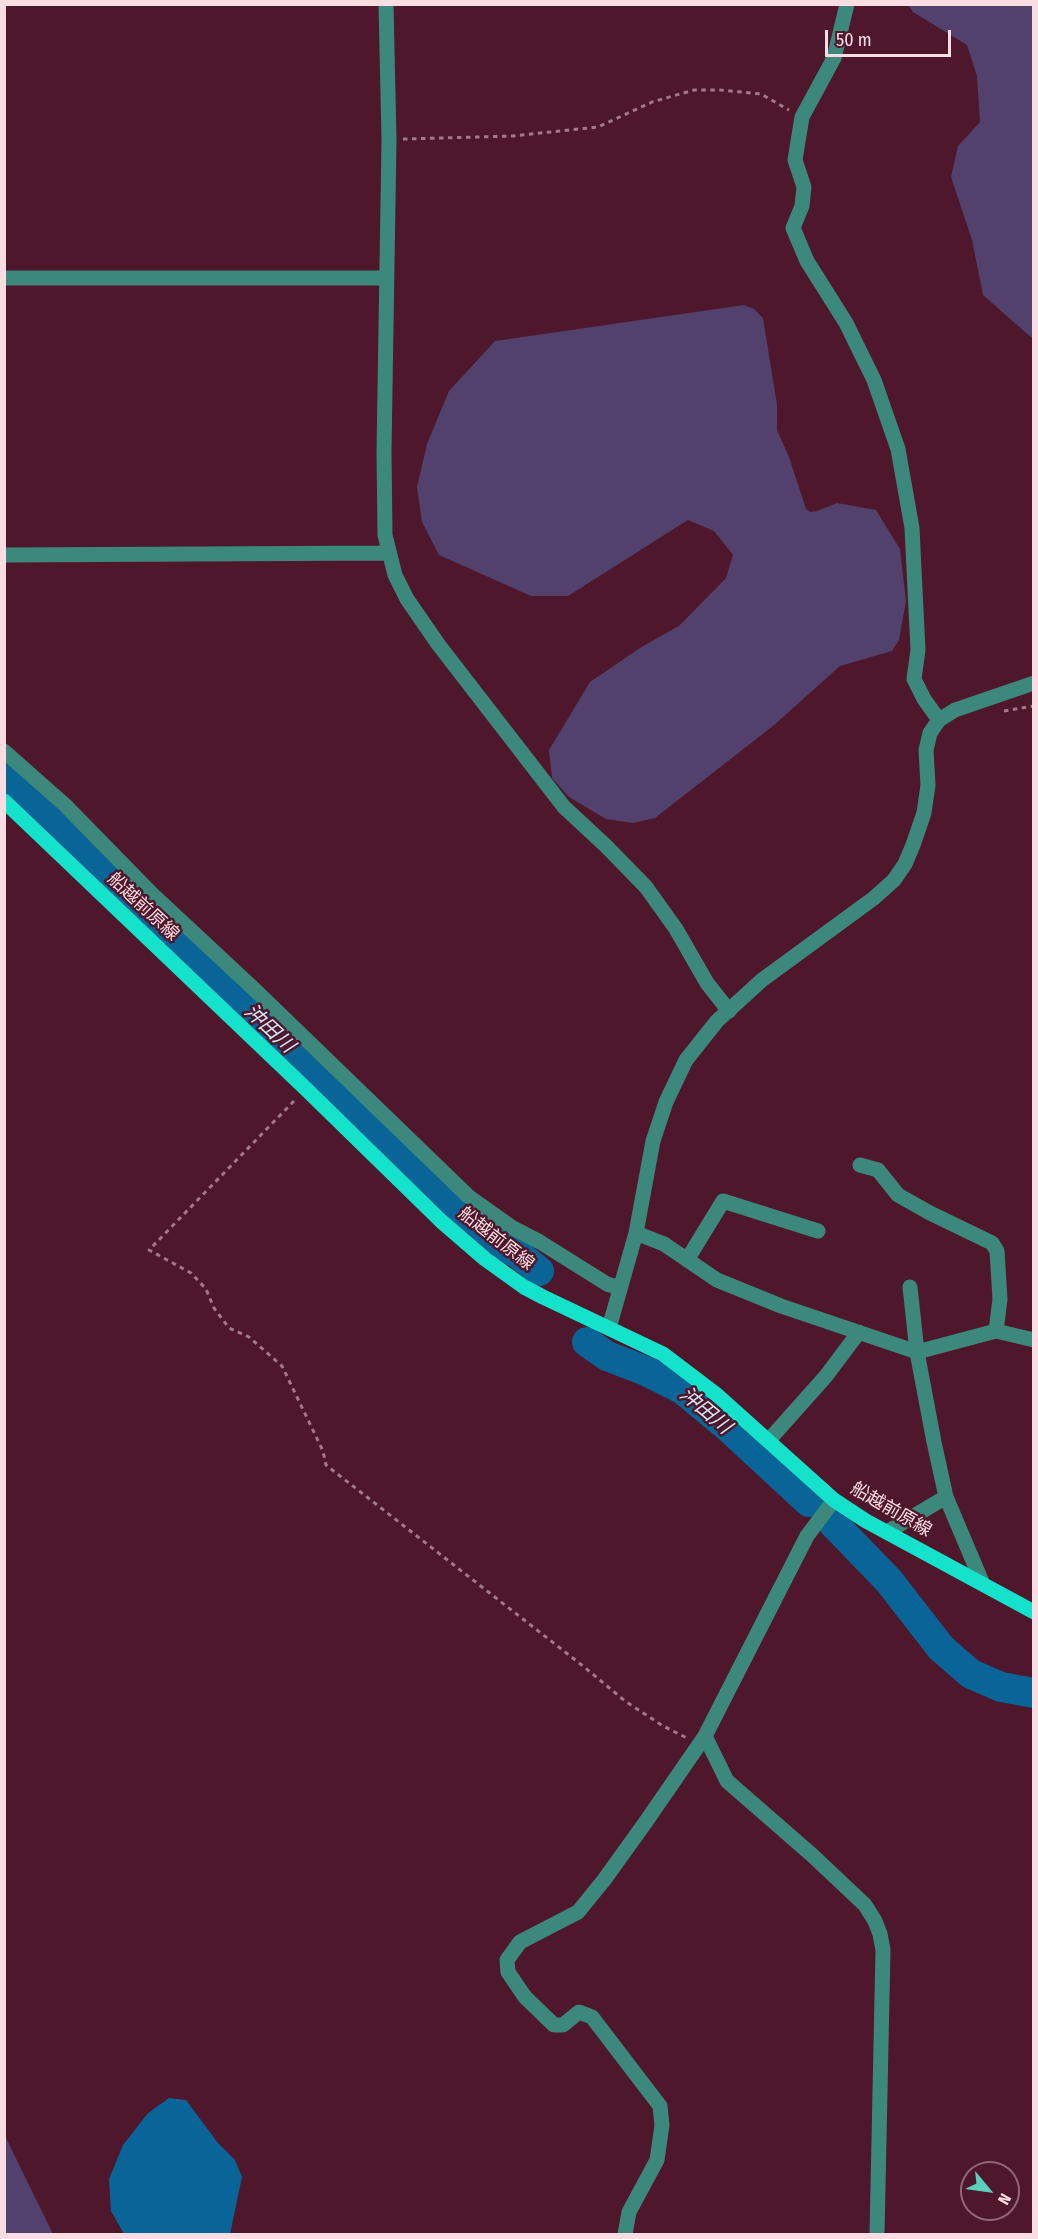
<!DOCTYPE html>
<html>
<head>
<meta charset="utf-8">
<style>
  body { margin:0 }
  #map { position:relative; width:1038px; height:2239px; overflow:hidden; background:#4e172b; font-family:"Fira Sans Condensed",sans-serif }
  canvas { display:block }
  .frame { position:absolute; inset:0; border:6px solid #fadce3; pointer-events:none }
  .north { position:absolute; left:960px; top:2161px; width:60px; height:60px; box-sizing:border-box; background:#4e172b; border:2px solid #936675; border-radius:50%; rotate:119deg; font-size:16px; font-weight:700; line-height:24px; text-align:center; color:#fadce3 }
  .north::after { content:''; display:block; margin:auto; width:21px; height:27px; background:#5bcebc; clip-path:polygon(50% 0,100% 100%,50% 72%,0 100%) }
  .scale { position:absolute; left:825px; top:30px; width:126px; height:27px; box-sizing:border-box; border:3px solid #fadce3; border-top:0; padding-left:8px; font-size:18px; line-height:21px; white-space:nowrap; color:#fadce3; -webkit-text-stroke:4px #4e172b; paint-order:stroke }
</style>
</head>
<body>
<div id="map">
<canvas width="1038" height="2239"></canvas>
<div class="frame"></div>
<div class="north">N</div>
<div class="scale">50 m</div>
</div>
<script>
const g = document.querySelector('canvas').getContext('2d');
g.lineJoin = 'round';
function fill(path, color) {
  g.fillStyle = color;
  g.fill(path, 'evenodd');
}
function toPath(rows) {
  const path = new Path2D();
  for (const r of rows) {
    path.moveTo(r[0], r[1]);
    for (let i = 2; i < r.length; i += 2) path.lineTo(r[i], r[i + 1]);
  }
  return path;
}
function stroke(path, color, width, dash) {
  g.strokeStyle = color;
  g.lineWidth = width;
  g.lineCap = dash ? 'butt' : 'round';
  g.setLineDash(dash || []);
  g.stroke(path);
}
function label(font, color, halo, rows, align = 'center') {
  g.font = font + ' "Fira Sans Condensed","Noto Sans JP",sans-serif';
  g.lineWidth = 5;
  g.setLineDash([]);
  g.textBaseline = 'middle';
  g.strokeStyle = halo;
  g.fillStyle = color;
  for (const [text, x, y, turn = 0] of rows) {
    g.save();
    g.translate(x, y);
    g.rotate((+turn || 0) * Math.PI / 180);
    g.textAlign = isNaN(turn) ? turn : align;
    if (halo) g.strokeText(text, 0, 0);
    g.fillText(text, 0, 0);
    g.restore();
  }
}
fill(toPath([
  [908,5,1033,5,1033,339,983,295,972,240,951,177,958,146,980,122,977,76,967,45,913,12],
  [744,305,754,309,763,318,777,405,777,430,789,457,806,509,810,512,817,511,837,503,876,510,900,549,906,601,899,640,892,651,840,666,773,726,655,818,633,823,606,819,569,797,552,778,549,750,590,682,643,646,679,626,726,578,733,555,714,531,688,520,568,596,531,596,439,555,422,522,417,487,427,444,449,391,495,341],
  [5,2136,6,2138,53,2234,5,2234]
]), '#52416c');
fill(toPath([
  [169,2098,186,2100,218,2143,235,2160,242,2177,230,2234,124,2234,111,2211,109,2179,123,2145,148,2113]
]), '#096497');
stroke(toPath([
  [4,778,494,1242,517,1253,539,1271],
  [587,1342,607,1356,646,1371,682,1389,728,1427,809,1502],
  [833,1523,889,1581,941,1648,971,1674,1001,1687,1034,1693]
]), '#096497', 30);
stroke(toPath([
  [403,139,512,136,598,127,652,102,694,90,720,90,761,94,789,110],
  [1004,711,1034,706],
  [294,1101,149,1250,191,1273,206,1289,214,1308,229,1328,249,1337,282,1366,323,1451,326,1465,583,1666,625,1701,663,1726,687,1738]
]), '#a47987', 3, [4.5, 4.5]);
stroke(toPath([
  [386,4,389,140,384,452,385,535,395,575,407,599,438,644,564,807,606,846,646,887,676,929,707,983,729,1011],
  [847,4,834,58,802,117,795,160,804,187,802,206,793,228,807,261,846,323,874,380,898,449,912,528,918,650,914,679,924,699,939,720],
  [4,278,387,278],
  [4,555,389,553],
  [4,751,65,805,152,894,255,990,468,1196,513,1228,540,1242,607,1284,620,1288],
  [860,1165,878,1170,898,1195,930,1213,992,1243,997,1251,1000,1299,996,1331],
  [636,1233,664,1244,717,1280,781,1306,917,1352,996,1331,1034,1340],
  [687,1260,723,1201,818,1231],
  [910,1287,917,1352,934,1442,946,1497,982,1582],
  [609,1328,636,1233,653,1141,666,1102,686,1060,717,1021,762,980,874,898,894,880,905,864,913,845,924,813,928,785,926,750,930,733,939,720,955,710,1034,683],
  [769,1440,826,1376,859,1332],
  [887,1532,946,1497],
  [705,1736,727,1781,812,1855,865,1905,875,1921,880,1934,883,1950,877,2234],
  [625,2234,629,2212,657,2160,662,2125,660,2106,592,2017,579,2012,563,2025,554,2025,525,1997,508,1972,507,1960,520,1942,578,1912,604,1880,645,1823,705,1736,807,1536,834,1500]
]), '#3d887c', 15);
stroke(toPath([
  [4,801,306,1089,441,1221,485,1259,524,1287,543,1297,663,1354,717,1395,834,1500,866,1521,1034,1612]
]), '#14e2ca', 15);
label('18px', '#fadce3', '#4e172b', [
  ["船越前原線",143,907,43],
  ["船越前原線",496,1239,38],
  ["船越前原線",891,1510,30]
]);
label('italic 20px', '#d4e7f6', '#4e172b', [
  ["沖田川",269,1029,43],
  ["沖田川",705,1411,40]
]);
</script>
</body>
</html>
